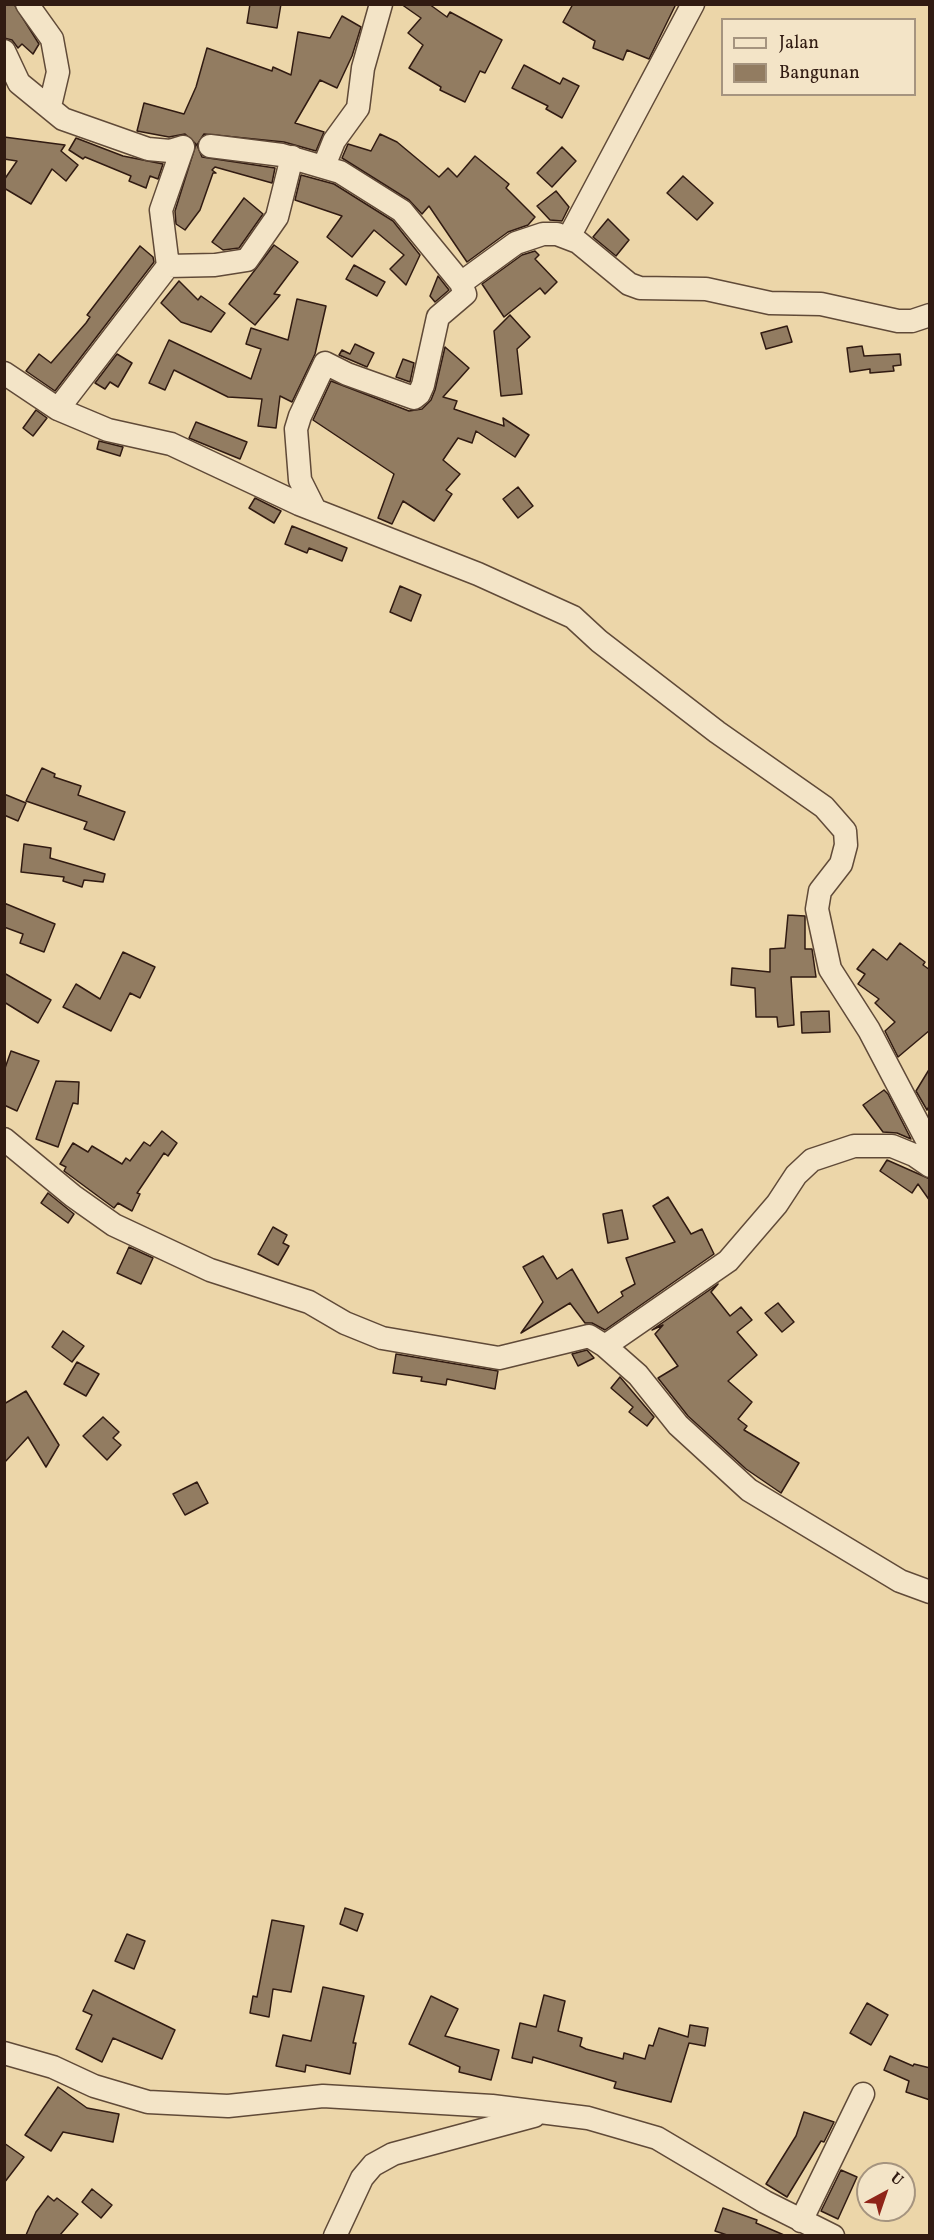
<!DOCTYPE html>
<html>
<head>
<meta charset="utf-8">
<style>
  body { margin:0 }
  #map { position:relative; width:934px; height:2240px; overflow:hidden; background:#ecd6a9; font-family:Vollkorn,serif }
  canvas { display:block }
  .frame { position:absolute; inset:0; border:6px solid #311b12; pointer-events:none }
  .legend { position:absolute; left:721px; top:18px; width:195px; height:78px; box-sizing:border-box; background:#f3e4c7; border:2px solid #a5947f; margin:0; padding:8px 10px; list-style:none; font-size:18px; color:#311b12 }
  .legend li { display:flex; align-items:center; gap:12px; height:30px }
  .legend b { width:30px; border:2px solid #a5947f }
  .north { position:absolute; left:856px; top:2162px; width:60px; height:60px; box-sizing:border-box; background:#f3e4c7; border:2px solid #a5947f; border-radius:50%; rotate:40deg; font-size:16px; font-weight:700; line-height:24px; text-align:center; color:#311b12 }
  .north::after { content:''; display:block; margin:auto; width:21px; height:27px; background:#8f2418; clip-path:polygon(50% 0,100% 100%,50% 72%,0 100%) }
</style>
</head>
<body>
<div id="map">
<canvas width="934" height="2240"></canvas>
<div class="frame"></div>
<ul class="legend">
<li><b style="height:8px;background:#f3e4c7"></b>Jalan</li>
<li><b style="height:16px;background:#927c61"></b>Bangunan</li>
</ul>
<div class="north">U</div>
</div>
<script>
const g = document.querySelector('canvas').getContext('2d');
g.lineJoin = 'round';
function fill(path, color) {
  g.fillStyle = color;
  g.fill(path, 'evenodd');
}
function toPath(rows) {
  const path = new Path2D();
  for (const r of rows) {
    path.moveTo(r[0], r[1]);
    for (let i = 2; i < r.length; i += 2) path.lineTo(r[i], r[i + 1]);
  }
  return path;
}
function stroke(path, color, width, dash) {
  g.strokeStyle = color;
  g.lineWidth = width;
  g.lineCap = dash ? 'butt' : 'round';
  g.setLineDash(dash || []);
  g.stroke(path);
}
const building = toPath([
  [4,4,14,4,39,44,33,54,22,44,18,48,12,40,4,38,4,4],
  [250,4,281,4,277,28,247,23,250,4],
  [401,4,429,4,447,17,450,12,502,40,485,73,480,71,465,102,440,90,441,87,409,68,423,45,408,33,421,18,401,4],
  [573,4,676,4,649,59,627,50,623,60,593,48,595,41,563,22,573,4],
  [342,16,361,27,352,56,337,88,320,80,295,123,324,132,316,151,284,142,204,134,197,145,202,157,275,168,272,183,215,167,212,170,216,173,213,173,200,210,185,230,176,224,175,211,196,144,185,134,169,137,137,131,144,103,184,114,196,87,207,48,272,71,273,67,291,75,298,32,330,38,342,16],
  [524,65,560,84,563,78,579,86,562,118,546,109,548,106,512,88,524,65],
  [380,134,397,142,439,177,448,168,457,177,475,156,509,184,506,188,535,217,528,225,508,232,467,262,429,206,422,214,409,200,342,158,348,144,371,151,380,134],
  [4,137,65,145,61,151,78,165,66,181,52,169,31,204,4,188,4,180,17,161,4,159,4,137],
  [76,138,123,156,163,164,158,179,150,176,146,188,129,181,131,176,85,157,83,159,69,150,76,138],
  [562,147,576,161,552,187,537,173,562,147],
  [301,175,334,184,393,221,420,255,406,285,390,269,404,255,374,230,352,257,327,237,342,216,295,200,301,175],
  [683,176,713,203,697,220,667,193,683,176],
  [556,191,569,207,562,221,550,220,537,206,556,191],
  [244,198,263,214,239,248,223,250,212,242,244,198],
  [608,219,629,240,616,256,593,237,608,219],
  [274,245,298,262,274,294,280,295,255,325,229,304,274,245],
  [140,246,153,257,154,262,55,391,26,371,39,354,51,363,86,323,90,317,87,315,140,246],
  [535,251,539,255,535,259,557,282,545,294,540,288,504,317,482,284,522,255,535,251],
  [354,265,385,282,377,296,346,279,354,265],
  [438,276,449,290,435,302,430,296,438,276],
  [179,281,198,300,201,296,225,313,211,332,181,322,161,303,179,281],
  [297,299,326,306,315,354,292,402,280,396,276,428,258,426,262,399,228,397,174,370,165,390,149,383,169,340,251,379,261,349,246,344,251,328,288,340,297,299],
  [510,315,530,337,517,349,522,394,501,396,494,331,510,315],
  [787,326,792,342,766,349,761,333,787,326],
  [355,344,374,353,367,367,339,355,342,350,350,354,355,344],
  [862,346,864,356,900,354,901,365,893,366,894,371,870,373,870,369,850,372,847,348,862,346],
  [445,347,469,368,443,397,457,401,454,409,504,426,503,418,529,435,515,457,476,431,472,443,458,438,443,460,460,474,446,490,452,494,434,521,403,501,392,524,378,518,394,474,313,420,331,381,409,411,422,409,431,400,435,390,445,347],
  [117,354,132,363,118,387,110,382,105,389,95,383,117,354],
  [403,359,414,363,410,382,396,377,403,359],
  [36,410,47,418,33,436,23,428,36,410],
  [196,422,247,442,240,459,189,438,196,422],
  [99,441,123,447,120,456,97,449,99,441],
  [518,487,533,506,518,518,503,499,518,487],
  [255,498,281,511,274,523,249,508,255,498],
  [292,526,347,548,342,561,309,548,307,553,285,544,292,526],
  [400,586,421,595,411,621,390,612,400,586],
  [42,768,55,774,54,777,81,786,78,795,125,812,114,840,84,829,87,822,26,801,42,768],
  [4,794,26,803,18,821,4,815,4,794],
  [24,844,51,848,50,858,105,874,103,882,84,880,82,887,63,881,64,877,21,872,24,844],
  [4,903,55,924,44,952,20,943,23,934,4,927,4,903],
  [788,915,805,916,805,949,812,949,816,977,791,977,794,1025,778,1027,777,1017,756,1017,755,988,731,985,732,968,770,972,770,949,785,948,788,915],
  [900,943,925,962,923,965,930,970,930,1030,898,1057,885,1031,895,1022,875,1003,879,999,858,984,865,974,857,969,873,949,887,960,900,943],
  [123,952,155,967,140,998,130,993,111,1031,63,1007,76,984,100,999,123,952],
  [4,973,51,1000,38,1023,4,1002,4,973],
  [829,1011,830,1032,802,1033,801,1012,829,1011],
  [11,1051,39,1061,17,1111,4,1105,4,1071,11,1051],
  [930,1068,930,1105,927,1110,916,1091,930,1068],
  [56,1081,79,1082,78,1104,73,1103,58,1147,36,1139,56,1081],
  [884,1090,888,1094,911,1139,897,1133,883,1132,863,1105,884,1090],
  [162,1131,177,1143,168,1156,164,1153,137,1193,140,1194,132,1211,118,1203,114,1208,64,1171,66,1167,60,1164,73,1143,88,1152,92,1146,122,1164,126,1158,130,1161,144,1142,150,1146,162,1131],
  [887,1160,930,1179,930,1201,918,1184,912,1193,880,1171,887,1160],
  [48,1193,74,1214,68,1223,41,1203,48,1193],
  [668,1197,691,1234,702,1229,714,1254,605,1330,592,1323,585,1323,570,1303,521,1333,543,1302,523,1267,543,1256,557,1279,572,1269,598,1313,623,1296,621,1292,635,1284,626,1258,675,1242,653,1206,668,1197],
  [622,1210,628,1239,608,1243,603,1214,622,1210],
  [273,1227,287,1235,283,1243,289,1246,278,1265,258,1254,273,1227],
  [129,1247,153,1258,141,1284,117,1273,129,1247],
  [718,1284,711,1292,730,1316,741,1307,752,1320,737,1332,757,1355,728,1381,752,1402,738,1419,747,1426,744,1430,799,1463,781,1493,746,1469,688,1416,658,1378,678,1366,655,1334,663,1325,652,1330,718,1284],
  [778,1303,794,1322,782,1332,765,1313,778,1303],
  [63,1331,84,1346,72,1362,52,1347,63,1331],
  [587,1350,594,1358,578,1366,572,1354,587,1350],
  [396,1354,498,1371,495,1389,447,1379,446,1385,421,1381,422,1377,393,1373,396,1354],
  [77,1362,99,1374,86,1396,64,1384,77,1362],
  [620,1377,654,1417,647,1426,629,1412,633,1407,611,1388,620,1377],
  [26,1391,59,1445,46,1467,28,1437,4,1463,4,1404,26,1391],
  [103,1417,119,1432,113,1438,121,1445,107,1460,83,1436,103,1417],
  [197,1482,208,1503,185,1515,173,1494,197,1482],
  [345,1908,363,1914,357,1931,340,1924,345,1908],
  [272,1920,304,1926,291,1992,273,1989,269,2017,250,2013,253,1996,257,1997,272,1920],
  [127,1934,145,1941,134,1969,115,1961,127,1934],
  [323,1987,364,1996,353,2043,356,2043,350,2074,306,2065,305,2072,276,2066,283,2035,311,2041,323,1987],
  [93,1990,175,2030,162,2059,113,2038,102,2062,76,2049,92,2015,83,2011,93,1990],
  [544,1995,565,2001,558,2031,582,2038,580,2046,586,2049,623,2059,624,2053,645,2059,649,2045,653,2046,659,2028,688,2037,690,2025,708,2028,705,2046,689,2043,671,2102,614,2088,616,2082,533,2057,532,2063,512,2058,520,2023,536,2027,544,1995],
  [431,1996,458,2009,445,2036,499,2050,491,2080,459,2072,460,2067,409,2044,431,1996],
  [867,2003,888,2015,871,2045,850,2033,867,2003],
  [890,2056,913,2066,914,2064,930,2068,930,2100,906,2092,909,2081,884,2070,890,2056],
  [58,2087,87,2108,119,2114,113,2142,63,2132,51,2151,25,2135,58,2087],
  [804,2112,834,2122,824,2142,821,2141,787,2197,766,2184,796,2136,804,2112],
  [4,2143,24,2157,4,2183,4,2143],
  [841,2170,857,2177,838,2219,821,2211,841,2170],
  [92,2189,112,2205,101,2218,82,2202,92,2189],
  [48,2196,54,2201,57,2198,78,2214,60,2235,26,2235,36,2212,48,2196],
  [723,2208,757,2220,756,2223,784,2235,727,2235,715,2231,723,2208]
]);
fill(building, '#927c61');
stroke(building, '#311b12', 1.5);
const minor = toPath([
  [27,4,52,39,58,72,50,106],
  [4,51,19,83,63,119,148,149,170,151,183,147],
  [210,146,282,155,340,172,402,211,461,283,516,243,543,234,557,234,578,242,629,284,640,288,706,289,770,303,821,304,898,321,912,321,930,315],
  [324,166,334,141,358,108,363,68,381,4],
  [569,237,693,4],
  [168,266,215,265,247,260,277,217,292,157],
  [4,373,58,409,108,430,171,444,299,504,478,574,573,617,599,641,717,732,824,807,845,831,846,845,841,864,820,891,817,909,830,969,869,1030,930,1146],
  [58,409,168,266,161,210,183,147],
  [315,510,300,480,296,429,300,416,325,363,347,374,414,398,419,394,423,385,438,317,465,294,461,283],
  [4,1139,73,1196,114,1225,210,1270,309,1302,345,1323,382,1338,499,1358,589,1336,605,1346,638,1375,678,1425,749,1490,900,1581,930,1592],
  [605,1346,728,1261,777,1204,796,1175,812,1160,854,1146,892,1146,914,1155,930,1166],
  [4,2053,53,2067,94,2086,148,2102,228,2106,323,2096,492,2106,588,2118,657,2138,765,2202,833,2236],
  [801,2221,863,2094],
  [335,2236,362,2178,373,2165,393,2154,534,2116]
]);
stroke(minor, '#604a38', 25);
stroke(minor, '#f3e4c7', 22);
</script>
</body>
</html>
